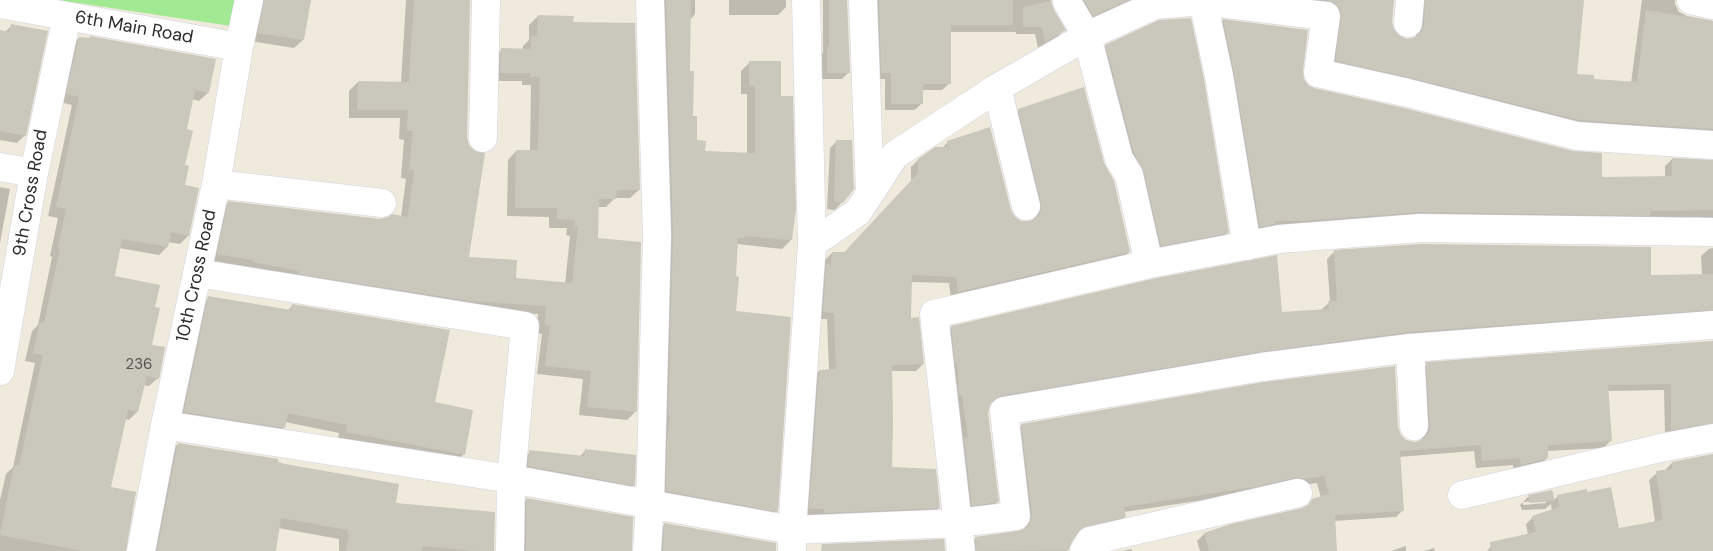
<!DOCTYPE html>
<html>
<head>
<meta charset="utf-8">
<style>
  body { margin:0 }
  canvas { display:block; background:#efeadc }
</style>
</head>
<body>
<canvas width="1713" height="551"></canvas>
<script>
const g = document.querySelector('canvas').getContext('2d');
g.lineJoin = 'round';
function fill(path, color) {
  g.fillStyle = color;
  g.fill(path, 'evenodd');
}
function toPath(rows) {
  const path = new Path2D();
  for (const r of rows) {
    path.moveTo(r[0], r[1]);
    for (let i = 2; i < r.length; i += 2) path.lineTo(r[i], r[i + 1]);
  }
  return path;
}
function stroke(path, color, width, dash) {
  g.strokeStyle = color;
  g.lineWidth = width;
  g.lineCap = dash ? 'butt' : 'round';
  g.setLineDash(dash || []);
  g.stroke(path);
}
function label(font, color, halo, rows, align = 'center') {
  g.font = font + ' "DM Sans",sans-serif';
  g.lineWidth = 4;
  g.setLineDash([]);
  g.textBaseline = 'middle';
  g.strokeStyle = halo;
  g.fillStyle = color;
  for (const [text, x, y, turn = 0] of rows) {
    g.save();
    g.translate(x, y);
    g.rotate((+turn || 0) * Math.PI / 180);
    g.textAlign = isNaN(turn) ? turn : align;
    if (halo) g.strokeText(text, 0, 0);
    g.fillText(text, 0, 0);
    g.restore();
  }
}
fill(toPath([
  [58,0,235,0,231,26]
]), '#a1ea93');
fill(toPath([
  [253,0,309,0,303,40,294,48,250,41],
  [406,0,448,0,466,138,467,258,515,279,565,284,570,236,566,235,567,228,549,228,549,217,507,216,508,160,516,151,530,151,531,85,522,85,522,81,492,81,492,58,501,50,523,50,523,46,529,40,529,25,538,16,572,23,639,190,630,198,615,198,606,207,597,207,597,239,636,411,627,420,579,415,583,379,537,374,542,334,537,333,538,314,461,310,209,262,220,211,229,202,380,220,401,217,406,179,401,178,404,140,399,139,400,118,349,118,349,91,358,82,401,83],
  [654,0,695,0,695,14,690,20,689,72,691,117,696,142,704,153,747,154,747,94,741,94,741,71,750,62,780,97,791,240,782,249,737,244,734,312,776,511,768,520,658,500],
  [729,0,786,0,786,7,778,15,729,15],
  [823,0,846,0,849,72,842,79,820,79,820,55,823,53],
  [870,0,1051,0,1050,3,1064,30,1057,37,1038,48,1035,34,1016,34,1016,32,950,32,950,83,942,90,922,90,922,103,915,110,885,110,885,79,875,79],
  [1074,0,1133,0,1086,22],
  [1262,0,1393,0,1391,22,1393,31,1398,37,1406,40,1415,38,1417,32,1417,0,1583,0,1575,75,1592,80,1631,83,1642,0,1675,0,1675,4,1679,12,1687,16,1713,21,1713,138,1572,127,1329,68,1335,26],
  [1223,20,1307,31,1301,71,1302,79,1307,86,1600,178,1665,177,1665,166,1672,159,1713,162,1713,225,1701,223,1701,217,1253,233,1216,27],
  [11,26,25,135,17,143,0,140,0,31,5,32],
  [79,38,208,93,199,101,192,99,185,130,184,186,188,236,180,244,168,242,167,247,159,255,119,248,113,277,153,308,151,346,158,378,149,386,143,385,137,412,129,420,125,419,110,488,124,551,0,551,0,500,6,474,13,467,35,363,25,361,32,331,38,325,52,257,50,256,58,218,48,216,72,105,59,102,71,46],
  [1106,46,1228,232,1221,239,1155,251,1100,52],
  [1019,110,1103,163,1129,252,1122,259,951,299,949,283,911,282,909,319,923,364,916,371,890,371,891,468,939,508,932,515,803,515,812,378,819,371,829,371,827,319,816,319,820,273,825,268,825,260,832,253,844,253,911,182,911,167,918,160,942,148,948,142,1010,211,1014,218,1021,222,1030,222,1034,219,1035,210,1012,117],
  [837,141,842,202,835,210,827,209,830,148],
  [0,187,10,189,0,243],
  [1713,248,1713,318,1251,358,993,402,989,404,987,413,997,502,990,509,965,512,945,334,952,327,1281,314,1321,310,1330,302,1327,259,1334,252,1650,276,1702,275,1701,256,1709,249],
  [209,297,287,311,292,306,434,403,464,454,455,463,338,440,339,433,285,422,284,427,275,436,176,420,200,306],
  [1713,342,1713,432,1665,436,1664,390,1608,391,1611,440,1604,448,1547,451,1547,458,1540,465,1514,471,1513,465,1476,468,1474,451,1399,457,1403,510,1396,517,1334,521,1336,551,1200,551,1197,541,1204,534,1232,526,1302,509,1321,498,1317,483,1124,512,1125,516,1118,523,1075,535,1069,542,1067,551,969,551,969,545,976,538,1024,530,1025,522,1015,432,1022,425,1397,428,1400,436,1406,441,1415,443,1421,441,1423,434,1420,371,1427,364],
  [178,444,276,463,394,505,493,551,339,551,339,539,278,528,274,551,150,551,169,453],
  [585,451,634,485,626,493,520,474,522,460,530,452,579,457],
  [1713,455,1713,551,1487,551,1494,543,1528,535,1526,524,1533,517,1552,511,1551,504,1545,509,1522,510,1520,505,1528,497,1553,501,1558,496,1586,493,1618,529,1655,522,1649,480,1657,473,1665,470,1672,463],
  [1546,501,1546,503,1523,505,1523,502],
  [527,499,630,551,517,551,517,508],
  [665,524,775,544,776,551,654,551,656,533],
  [1406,546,1406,551,1391,551],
  [1434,548,1435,551,1424,551],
  [1132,549,1132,551,1122,551]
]), '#0003');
fill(toPath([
  [264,0,311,0,304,40,258,33],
  [414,0,470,0,467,138,469,145,475,151,485,153,469,257,517,260,516,278,572,283,578,227,574,227,575,220,557,219,557,208,515,208,516,150,538,150,540,77,530,77,530,73,500,73,501,48,531,49,531,36,537,37,538,15,574,16,573,22,635,23,640,190,617,190,616,199,599,199,598,238,641,242,637,412,587,407,591,371,545,366,550,326,545,325,546,306,470,301,298,274,299,271,253,262,253,260,217,254,228,201,380,219,388,217,392,214,408,217,414,170,409,170,413,131,407,131,408,110,357,110,358,81,409,82],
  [666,0,691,0,690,71,694,71,693,116,697,116,697,140,706,141,705,151,755,153,755,86,749,86,749,61,781,61,781,96,793,96,796,209,792,240,744,236,744,238,738,238,736,276,739,277,736,311,791,317,778,512,666,491,667,442,670,415,668,415,673,235],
  [829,0,847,0,850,73,827,73,827,47,829,47],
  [879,0,1013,0,1013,25,951,25,951,84,923,84,923,104,891,104,891,73,881,73],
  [1084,0,1128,0,1093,16],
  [1324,0,1394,0,1392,22,1394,29,1399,35,1407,39,1415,37,1421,32,1424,24,1425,0,1584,0,1577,74,1594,75,1594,79,1637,82,1646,10,1713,21,1713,129,1579,120,1412,78,1335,61,1341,18,1341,11,1335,3],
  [1051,1,1054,10,1066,30,1045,42,1042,27,1023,27,1023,7],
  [1191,18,1204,79,1229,233,1161,246,1144,172,1134,153,1114,77,1116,76,1114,76,1105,45,1159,20],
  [1223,19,1308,30,1303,71,1304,79,1308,85,1314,88,1404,108,1573,151,1602,153,1602,177,1672,176,1672,158,1713,160,1713,210,1650,211,1650,216,1419,212,1303,221,1275,221,1275,224,1260,227,1234,73],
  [11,24,48,31,26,136,0,131,0,30,9,32],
  [90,36,216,59,209,93,195,90,187,129,193,131,185,165,189,166,185,185,199,188,189,236,171,232,168,247,122,239,115,276,160,285,155,307,160,308,152,345,165,347,159,379,147,376,138,412,128,410,111,487,136,492,126,551,82,551,0,535,14,465,19,466,43,355,33,353,40,322,44,323,60,249,58,248,66,209,56,207,79,97,66,94,79,37,90,38],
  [1084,87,1104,163,1114,181,1130,252,958,292,956,277,912,275,911,318,919,317,924,364,892,365,893,422,892,467,936,469,940,508,824,513,824,509,809,509,819,370,836,369,834,313,823,312,826,264,831,264,832,252,847,252,847,249,918,173,918,159,935,147,948,147,947,141,990,127,1011,210,1015,217,1021,221,1029,221,1036,218,1041,211,1041,202,1018,109],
  [836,140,852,140,854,189,843,203,834,202],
  [1421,244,1651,247,1651,275,1713,274,1713,310,1408,332,1259,352,1001,396,995,399,990,405,988,413,999,502,972,506,964,438,968,437,962,395,959,395,957,363,955,363,951,326,1152,279,1277,255,1282,312,1329,309,1328,301,1337,301,1334,250],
  [208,296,291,310,292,304,450,330,435,402,473,410,465,455,346,432,347,425,288,413,285,428,184,412],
  [1713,341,1713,423,1671,430,1671,384,1608,385,1612,441,1548,445,1548,458,1521,465,1520,458,1482,461,1481,445,1400,451,1404,511,1335,515,1337,551,1209,551,1204,533,1231,524,1302,508,1308,505,1312,499,1329,494,1324,476,1304,479,1294,478,1260,486,1124,507,1126,517,1081,529,1071,543,1069,550,976,551,975,537,1018,531,1026,528,1030,522,1032,514,1021,424,1264,382,1395,366,1398,427,1401,435,1406,440,1415,442,1423,439,1428,434,1430,426,1426,362],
  [178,443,278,459,278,462,285,464,399,484,396,503,495,512,494,551,475,551,422,546,422,551,346,551,349,534,347,534,348,530,281,518,276,551,157,551],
  [585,449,636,455,635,486,528,466,529,450,584,456],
  [1713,454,1713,551,1491,551,1490,542,1536,532,1532,516,1559,507,1557,495,1587,489,1587,492,1611,487,1619,528,1663,520,1656,471,1672,469,1672,462],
  [1552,490,1555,501,1530,503,1528,495],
  [526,498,633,517,632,551,526,551],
  [664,523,776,543,776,551,663,551],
  [944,539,945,551,821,551,822,544]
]), '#cac7bc');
const minor = toPath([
  [863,0,870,192],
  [1067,0,1067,2,1087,36,1119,159,1129,175,1149,264],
  [1691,0,1713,5],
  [1203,1,1326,16,1318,73,1408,93,1577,136,1713,145],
  [0,4,239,47],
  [1155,5,1203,1,1219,76,1247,246],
  [1408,23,1410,0],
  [997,88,1026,206],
  [483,138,486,0],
  [0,167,34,173],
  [216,184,382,203],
  [812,244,858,212,895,155,997,88,1087,36,1155,5,1155,0],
  [197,273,525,326,511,479,510,551],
  [1410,348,1414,426],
  [0,371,34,173,67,16],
  [165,425,511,479,792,530,958,523,1016,516,1004,411,1262,367,1410,348,1713,325],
  [1462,495,1665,447,1713,438],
  [141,551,165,425,216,184,239,47,249,0],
  [647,551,650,503,657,235,650,0],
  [792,551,792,530,812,244,806,0],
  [961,551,934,314,1149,264,1280,239,1420,228,1713,232],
  [1084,551,1090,541,1298,493]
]);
stroke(minor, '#d1d2e6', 29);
stroke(minor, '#fff', 28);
label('15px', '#53524f', null, [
  ["236",139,365]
]);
label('18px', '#2b2b2b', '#fff', [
  ["6th Main Road",134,28,10],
  ["9th Cross Road",31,193,-80],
  ["10th Cross Road",197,276,-78]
]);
</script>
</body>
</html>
